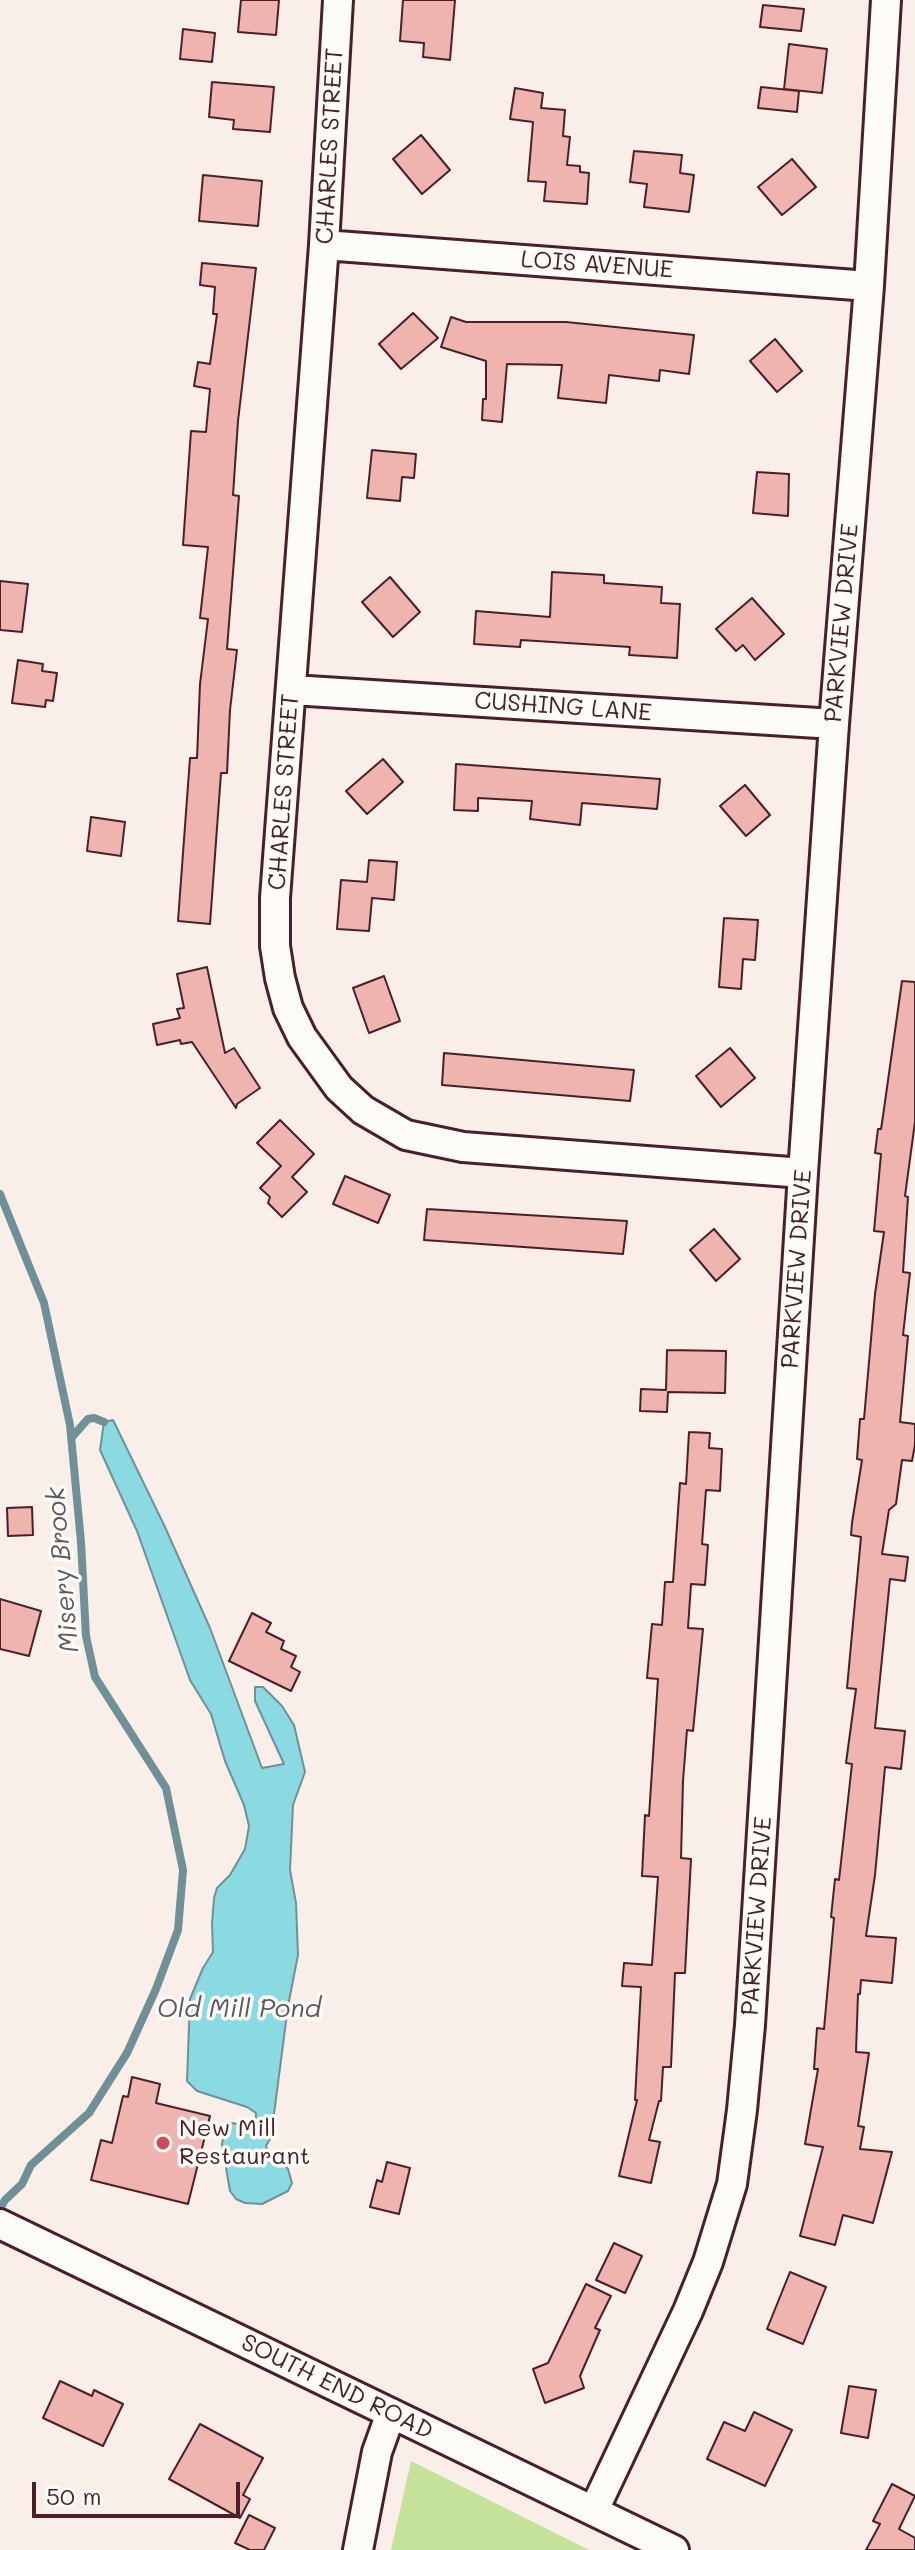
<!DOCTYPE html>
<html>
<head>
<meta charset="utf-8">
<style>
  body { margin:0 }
  #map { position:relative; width:915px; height:2550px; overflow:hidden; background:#faeee8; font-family:Mali,sans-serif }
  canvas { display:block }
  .scale { position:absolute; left:32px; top:2482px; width:208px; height:36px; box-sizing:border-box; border:4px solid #4a1f2b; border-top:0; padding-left:10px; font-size:24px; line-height:28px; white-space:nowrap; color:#4a1f2b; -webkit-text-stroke:6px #fdfcf7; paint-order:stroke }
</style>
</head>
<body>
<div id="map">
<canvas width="915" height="2550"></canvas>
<div class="scale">50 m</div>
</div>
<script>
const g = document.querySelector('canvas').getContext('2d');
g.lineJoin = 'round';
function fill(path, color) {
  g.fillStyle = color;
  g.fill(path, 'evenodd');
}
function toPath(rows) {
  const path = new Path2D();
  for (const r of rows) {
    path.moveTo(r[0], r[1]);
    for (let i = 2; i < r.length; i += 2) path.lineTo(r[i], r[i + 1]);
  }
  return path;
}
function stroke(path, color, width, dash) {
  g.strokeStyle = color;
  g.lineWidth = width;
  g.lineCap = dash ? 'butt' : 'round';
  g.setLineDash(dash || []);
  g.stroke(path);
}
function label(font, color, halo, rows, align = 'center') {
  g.font = font + ' Mali,sans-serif';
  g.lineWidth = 7;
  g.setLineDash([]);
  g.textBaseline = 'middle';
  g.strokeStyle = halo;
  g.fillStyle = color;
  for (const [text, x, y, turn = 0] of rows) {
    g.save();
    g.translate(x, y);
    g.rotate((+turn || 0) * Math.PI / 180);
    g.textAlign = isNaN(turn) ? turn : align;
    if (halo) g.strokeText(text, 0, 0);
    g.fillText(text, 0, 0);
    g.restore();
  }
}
fill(toPath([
  [411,2461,589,2550,391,2550]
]), '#c4e299');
const water = toPath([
  [113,1420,165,1527,210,1628,262,1768,284,1764,255,1701,255,1687,263,1687,282,1706,294,1725,305,1772,293,1805,290,1870,296,1903,298,1955,288,2006,271,2137,266,2146,269,2154,282,2162,288,2169,292,2183,288,2191,262,2204,245,2203,236,2199,230,2191,222,2144,226,2122,255,2127,256,2113,247,2107,197,2091,187,2081,190,1999,203,1968,213,1952,212,1924,214,1898,217,1888,230,1875,245,1849,249,1826,244,1805,225,1761,211,1714,190,1680,137,1531,100,1450,104,1422,113,1420]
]);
fill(water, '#89dbe1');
stroke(water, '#709098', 2);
stroke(toPath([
  [0,1194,44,1303,70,1425,81,1542,86,1636,95,1677,166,1788,183,1870,178,1930,156,1989,127,2053,89,2113,31,2165,22,2184,5,2200,0,2209],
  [72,1437,88,1419,94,1418,104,1422]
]), '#709098', 8);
const building = toPath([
  [241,0,279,0,276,35,238,32,241,0],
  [403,0,455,0,450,60,423,57,424,43,400,41,403,0],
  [763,5,804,9,801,31,760,27,763,5],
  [183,29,215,33,212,62,180,59,183,29],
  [789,44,827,49,822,93,784,89,789,44],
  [212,82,274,87,270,132,233,129,234,120,209,117,212,82],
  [761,87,799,91,797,112,758,108,761,87],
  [515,88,543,93,541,108,565,110,563,136,570,137,567,165,580,166,580,172,589,173,587,204,544,201,546,182,528,181,533,122,510,119,515,88],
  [421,135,450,170,422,194,393,159,421,135],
  [634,151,682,155,680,173,694,175,689,212,644,207,647,184,630,182,634,151],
  [792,159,816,187,782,215,758,187,792,159],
  [203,175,262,181,258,226,199,221,203,175],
  [202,263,256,268,238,421,233,495,239,496,227,649,237,650,230,710,227,773,221,773,210,924,178,921,190,758,197,758,200,684,208,619,200,618,208,547,183,545,191,431,206,432,210,389,194,386,198,362,210,364,217,314,213,314,215,287,200,285,202,263],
  [413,313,438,338,401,369,379,344,413,313],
  [451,317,466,322,566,322,694,335,689,374,660,370,659,381,609,375,606,403,558,398,562,365,507,364,502,422,482,420,483,399,486,399,486,361,441,347,451,317],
  [775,339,802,371,777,392,750,361,775,339],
  [372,450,416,454,414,478,402,477,400,501,367,498,372,450],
  [757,472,789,474,788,516,753,513,757,472],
  [552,572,604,575,604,583,662,587,661,603,680,604,677,658,629,655,630,647,521,640,520,647,474,644,476,611,550,617,552,572],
  [390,577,420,612,393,637,362,602,390,577],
  [0,581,28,584,22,632,0,630,0,581],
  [752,598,784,634,755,660,743,645,736,651,716,629,752,598],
  [18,660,43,664,42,671,57,673,53,701,46,700,45,707,12,703,18,660],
  [383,759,403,782,367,814,346,791,383,759],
  [456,764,660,779,657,809,582,803,580,825,530,819,532,801,478,798,478,811,454,810,456,764],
  [745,785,770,815,746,836,720,806,745,785],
  [91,817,125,822,121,856,87,851,91,817],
  [369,860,397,862,394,900,372,898,369,931,337,929,341,880,367,882,369,860],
  [724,918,758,920,755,960,743,959,741,989,719,987,724,918],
  [207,967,225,1053,234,1048,260,1088,237,1104,236,1108,192,1042,181,1044,180,1040,157,1045,153,1024,180,1018,177,1009,184,1008,177,974,207,967],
  [384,976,400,1021,369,1033,353,988,384,976],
  [902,981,915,982,915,1122,905,1196,908,1197,903,1272,910,1273,903,1335,908,1336,900,1422,915,1424,915,1445,912,1461,902,1460,896,1504,889,1510,882,1554,908,1557,905,1581,890,1579,875,1728,905,1731,901,1769,885,1767,875,1875,866,1936,896,1938,892,1983,861,1980,860,1994,858,1994,856,2052,869,2053,858,2126,864,2127,860,2149,892,2152,873,2223,843,2215,835,2245,800,2236,823,2147,805,2144,818,2069,814,2069,817,2028,824,2029,834,1918,831,1917,835,1879,839,1880,852,1764,846,1763,856,1689,847,1688,861,1537,851,1535,852,1523,862,1460,857,1459,860,1419,864,1419,875,1294,884,1232,874,1231,881,1154,875,1153,878,1129,881,1129,883,1116,902,981],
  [730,1048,755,1078,721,1107,696,1076,730,1048],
  [444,1053,634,1070,630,1101,442,1085,444,1053],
  [280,1120,314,1154,292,1177,307,1192,282,1217,268,1203,270,1197,260,1188,281,1166,257,1143,280,1120],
  [345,1176,390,1195,378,1223,333,1204,345,1176],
  [427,1209,627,1221,623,1254,424,1240,427,1209],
  [714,1229,740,1259,716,1281,690,1250,714,1229],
  [667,1350,726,1351,725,1393,668,1392,667,1412,640,1411,641,1389,666,1390,667,1350],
  [689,1432,710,1433,709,1448,722,1449,720,1491,706,1490,702,1544,708,1545,705,1585,691,1584,688,1628,703,1629,693,1731,687,1730,683,1781,681,1858,691,1859,685,1973,675,1973,671,2067,663,2067,661,2101,659,2101,649,2140,660,2142,651,2183,619,2176,637,2100,635,2100,641,1987,622,1986,624,1963,652,1965,658,1877,642,1876,645,1815,649,1816,658,1679,647,1678,652,1624,662,1625,665,1582,673,1582,680,1483,686,1484,689,1432],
  [32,1507,33,1535,8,1536,7,1508,32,1507],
  [0,1599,41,1611,29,1656,0,1649,0,1599],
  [252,1613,271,1623,266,1632,284,1641,281,1649,296,1656,291,1667,300,1672,291,1691,229,1661,252,1613],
  [132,2077,160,2084,156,2103,210,2116,188,2204,91,2180,101,2140,112,2143,123,2096,128,2097,132,2077],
  [387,2162,410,2168,399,2214,370,2207,377,2180,382,2182,387,2162],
  [614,2243,642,2256,625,2293,596,2280,614,2243],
  [790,2272,826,2287,803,2344,767,2329,790,2272],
  [586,2284,611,2296,595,2328,600,2330,580,2376,584,2388,545,2403,533,2369,548,2363,586,2284],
  [60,2381,92,2396,94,2390,123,2404,103,2446,43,2418,60,2381],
  [849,2386,876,2390,868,2438,841,2433,849,2386],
  [754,2412,792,2430,765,2486,707,2459,724,2422,745,2431,754,2412],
  [200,2424,263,2458,243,2495,250,2499,240,2518,169,2479,200,2424],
  [892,2484,915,2496,899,2529,915,2538,915,2550,866,2550,880,2524,873,2521,892,2484],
  [249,2515,275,2528,264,2550,250,2550,235,2543,249,2515]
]);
fill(building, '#efb4ae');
stroke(building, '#4a1f2b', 2);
const minor = toPath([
  [338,0,324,245,275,898,275,946,280,978,288,1008,302,1037,339,1088,363,1110,406,1135,463,1147,803,1173],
  [324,245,869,286],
  [292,690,834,724],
  [0,2224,674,2550],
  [594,2510,688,2311,708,2262,732,2184,742,2110,750,2025,803,1173,834,724,869,286,886,0],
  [358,2550,377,2452,391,2413]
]);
stroke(minor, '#4a1f2b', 34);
stroke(minor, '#fdfcf7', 28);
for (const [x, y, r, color] of [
  [163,2143,8,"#d1495b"]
]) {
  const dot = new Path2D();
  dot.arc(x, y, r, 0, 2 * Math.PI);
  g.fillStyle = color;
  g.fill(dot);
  stroke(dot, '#fdfcf7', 3);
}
label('24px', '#4a1f2b', '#fdfcf7', [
  ["CHARLES STREET",330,146,-87],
  ["LOIS AVENUE",597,265,4],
  ["PARKVIEW DRIVE",842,623,-85],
  ["CUSHING LANE",563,707,4],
  ["CHARLES STREET",284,792,-86],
  ["PARKVIEW DRIVE",797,1269,-86],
  ["PARKVIEW DRIVE",757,1916,-86],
  ["SOUTH END ROAD",337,2387,26]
]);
label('24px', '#4a1f2b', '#fdfcf7', [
  ["New Mill",179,2129],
  ["Restaurant",179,2157]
], 'left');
label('italic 26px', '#5d5762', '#fdfcf7', [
  ["Misery Brook",63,1570,-95],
  ["Old Mill Pond",239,2009]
]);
</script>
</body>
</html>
